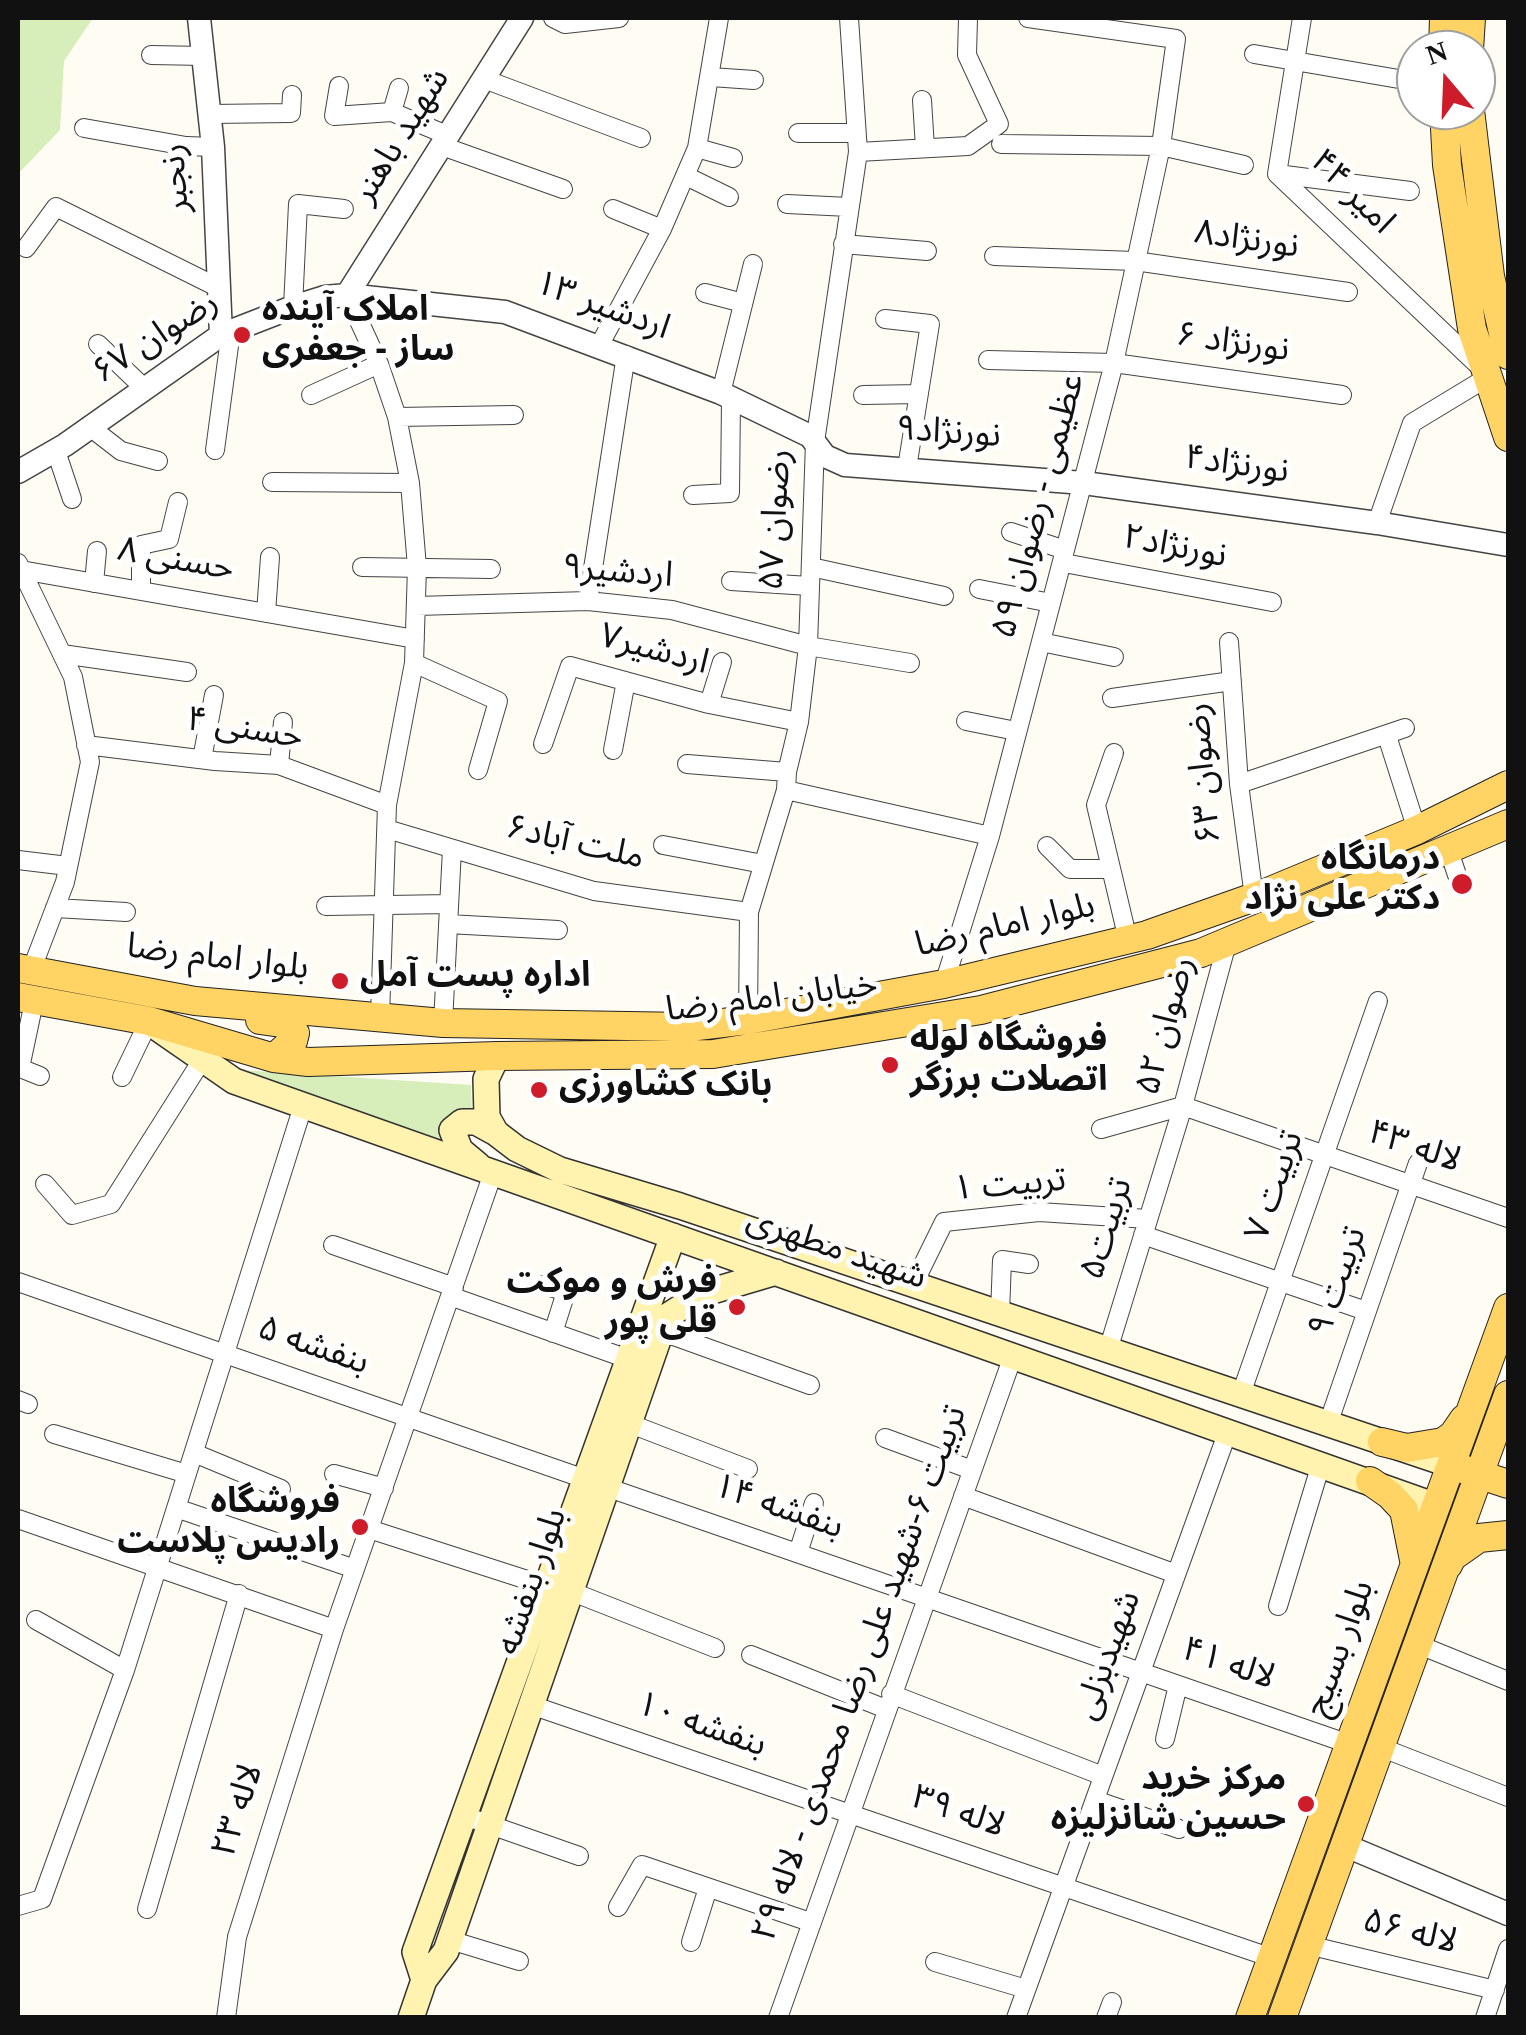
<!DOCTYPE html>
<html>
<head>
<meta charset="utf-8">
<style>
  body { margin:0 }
  #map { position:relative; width:1526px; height:2035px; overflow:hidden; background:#fffcf4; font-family:Georgia,serif }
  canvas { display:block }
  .frame { position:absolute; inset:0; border:20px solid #111; pointer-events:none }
  .north { position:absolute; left:1396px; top:30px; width:100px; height:100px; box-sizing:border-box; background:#fff; border:2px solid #a0a0a0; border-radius:50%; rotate:341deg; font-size:28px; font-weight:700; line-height:40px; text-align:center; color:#111 }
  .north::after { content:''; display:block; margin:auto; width:35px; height:45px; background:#ce1c2b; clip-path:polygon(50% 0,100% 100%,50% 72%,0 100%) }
</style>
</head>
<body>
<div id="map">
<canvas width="1526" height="2035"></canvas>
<div class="frame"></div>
<div class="north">N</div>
</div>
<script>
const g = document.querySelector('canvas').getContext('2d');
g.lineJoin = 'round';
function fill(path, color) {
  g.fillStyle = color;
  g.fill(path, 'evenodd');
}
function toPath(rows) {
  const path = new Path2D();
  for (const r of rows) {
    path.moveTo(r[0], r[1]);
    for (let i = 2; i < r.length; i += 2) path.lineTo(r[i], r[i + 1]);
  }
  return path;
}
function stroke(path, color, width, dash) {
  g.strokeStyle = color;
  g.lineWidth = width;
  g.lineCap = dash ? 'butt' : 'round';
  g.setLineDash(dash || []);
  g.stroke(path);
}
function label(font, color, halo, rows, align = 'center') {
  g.font = font + ' Georgia,"Noto Sans Arabic",serif';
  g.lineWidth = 10;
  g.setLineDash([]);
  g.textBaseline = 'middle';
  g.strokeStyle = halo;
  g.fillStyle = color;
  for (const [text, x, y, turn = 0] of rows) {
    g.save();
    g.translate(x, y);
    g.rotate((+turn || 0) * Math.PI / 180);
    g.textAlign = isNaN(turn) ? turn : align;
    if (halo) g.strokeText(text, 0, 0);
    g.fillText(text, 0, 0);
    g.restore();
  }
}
fill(toPath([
  [18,18,93,18,64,61,60,130,18,174],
  [241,1070,471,1085,472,1117,447,1126,442,1142]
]), '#d7eeba');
const minor = toPath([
  [553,18,565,24,619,18],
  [1254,54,1416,82],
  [151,55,204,56],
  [711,77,754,80],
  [484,79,641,138],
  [339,86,334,116,392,112,449,136],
  [922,100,925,148],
  [392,112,399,88],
  [210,114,291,113,292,95],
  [84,128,186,146,213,147],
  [798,133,856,133],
  [1001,144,1161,146,1244,165],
  [442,146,563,189],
  [697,148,733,158],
  [858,152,968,146,999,124,967,55,968,18],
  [1277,174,1480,367],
  [1277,174,1302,18],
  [1277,174,1410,191],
  [686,176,729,197],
  [787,204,849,207],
  [613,209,662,229],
  [843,244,927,251],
  [26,248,56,207,221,289],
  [994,256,1135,261,1348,292],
  [705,293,743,303],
  [347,295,379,364,397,417,410,483,417,567,414,663,387,805,380,1017],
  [293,307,298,204,344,209],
  [885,319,930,324,907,468],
  [98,344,144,388],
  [599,346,662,229,697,148,719,18],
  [988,360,1114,363,1342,395],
  [721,393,753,264],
  [311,395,379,364],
  [863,395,919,394],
  [397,417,514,415],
  [90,427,121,451,158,461],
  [215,450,231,331],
  [56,451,72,499],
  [272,482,410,483],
  [693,495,730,493,731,399],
  [1377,523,1412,423,1488,377],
  [1011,532,1065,550],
  [18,563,73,677,90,762,65,882,31,971],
  [1064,563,1272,602],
  [362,567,491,569],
  [811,567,944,596],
  [21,570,415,639],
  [731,581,809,586],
  [94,583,97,551],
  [979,589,1051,603],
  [141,591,141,545,169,539,178,502],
  [588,601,626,355],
  [417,606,588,601,672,610,808,646,910,663],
  [266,613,270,557],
  [1041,642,1114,657],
  [1229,642,1239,784,1254,897],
  [62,654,187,672],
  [414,663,498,701,478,770],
  [1112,698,1232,681],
  [709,704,722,662],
  [966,721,1016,731],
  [1387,736,1417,830],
  [543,744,570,666,709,704,799,722],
  [86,745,215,761,279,765,387,805],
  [613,750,626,681],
  [1114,753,1096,805,1128,940],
  [202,759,214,695],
  [687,764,787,772],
  [279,765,283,722],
  [1239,784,1405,728],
  [786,790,990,836],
  [387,829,594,891,749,912],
  [663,845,763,864],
  [1047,846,1070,869,1111,869],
  [1449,851,1457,875],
  [18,860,68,866],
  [326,906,449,904],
  [55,908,126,912],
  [448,924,558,930],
  [944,984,990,836,1114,363,1161,146,1176,39,1028,18],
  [34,1002,20,1068,40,1076],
  [748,1020,749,912,786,790,787,772,799,722,808,646,815,442,858,152,849,18],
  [443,1023,452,849],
  [122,1077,149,1021],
  [1101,1129,1183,1106,1508,1218],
  [45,1184,72,1215,111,1204,202,1060],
  [1143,1235,1366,1311],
  [333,1245,454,1287],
  [18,1282,585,1479],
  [544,1285,566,1292,553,1333],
  [913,1285,944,1222,1039,1212,1148,1219],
  [450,1296,628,1359],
  [1000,1314,1002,1260,1029,1264],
  [660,1331,810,1385],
  [1108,1350,1183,1106,1227,943],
  [1241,1394,1378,1001],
  [18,1400,28,1404],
  [628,1423,748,1469],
  [1328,1424,1418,1163],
  [54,1434,187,1474],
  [885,1438,972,1470],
  [194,1453,281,1489],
  [334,1474,384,1488],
  [606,1487,1349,1744],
  [963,1496,1176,1574],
  [176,1508,355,1569],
  [18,1519,334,1629],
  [369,1529,546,1586],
  [798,1553,814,1503],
  [570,1591,715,1648],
  [1278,1606,1321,1464],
  [36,1620,125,1670],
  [1417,1644,1508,1681],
  [751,1655,886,1709],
  [891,1694,1103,1776],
  [531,1705,1272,1958],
  [1165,1739,1178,1685],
  [1380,1747,1508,1797],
  [1095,1800,1179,1829],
  [462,1815,579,1856],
  [18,1906,42,1899,125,1670,303,1106],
  [618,1907,642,1865,810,1922],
  [147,1909,239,1594],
  [450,1940,519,1961],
  [691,1942,708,1888],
  [1308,1945,1495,1990],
  [935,1962,1026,1989],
  [226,2018,237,1937,334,1629,493,1173],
  [778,2018,1013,1356],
  [1016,2018,1228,1431],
  [1106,2018,1112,2002],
  [1485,2018,1508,1949]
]);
const tertiary = toPath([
  [199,18,213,147,221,335],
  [347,295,522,18],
  [18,472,65,445,221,335,293,307,325,297,347,295,505,312,721,393,810,436,825,456,845,465,1084,483,1377,523,1508,545],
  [1344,1845,1508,1914]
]);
const secondary = toPath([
  [156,1027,234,1081,1436,1506],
  [497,1056,486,1079,487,1117,496,1133,517,1149,560,1170,680,1206,1451,1465],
  [478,1165,460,1150,452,1130,462,1122,476,1122,496,1133],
  [424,1980,415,1952,673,1236],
  [411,2018,424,1980,446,1951,666,1317,702,1294,776,1272]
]);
const primary = toPath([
  [1443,50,1444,18],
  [1469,50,1471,18],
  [1444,110,1447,165,1472,329,1508,437],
  [1470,110,1490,276,1508,355],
  [18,968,195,1001,443,1023,689,1027,748,1020,944,984,1147,935,1263,894,1417,830,1508,785],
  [18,997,149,1021,274,1058,308,1062,497,1056,713,1054,981,1010,1201,953,1508,824],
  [260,1020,288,1024,295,1033,293,1041,274,1058],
  [1382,1442,1407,1448,1443,1442,1453,1435,1464,1419],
  [1463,1469,1508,1484],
  [1370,1481,1390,1495,1404,1510,1414,1560],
  [1448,1565,1452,1557,1479,1538,1508,1535],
  [1250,2018,1508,1308],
  [1282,2018,1508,1395]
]);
stroke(minor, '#444', 20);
stroke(tertiary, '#444', 25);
stroke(secondary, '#333', 28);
stroke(primary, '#222', 30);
stroke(minor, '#fff', 18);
stroke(tertiary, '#fff', 22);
stroke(secondary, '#fff3af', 25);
stroke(primary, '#ffd364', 28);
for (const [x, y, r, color] of [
  [242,335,10,"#ce1c2b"],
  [1462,884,12,"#ce1c2b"],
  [340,981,10,"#ce1c2b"],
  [890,1065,10,"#ce1c2b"],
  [539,1090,10,"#ce1c2b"],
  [737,1307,10,"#ce1c2b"],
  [360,1527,10,"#ce1c2b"],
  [1306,1804,10,"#ce1c2b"]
]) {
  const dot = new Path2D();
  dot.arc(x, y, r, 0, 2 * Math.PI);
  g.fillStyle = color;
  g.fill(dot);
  stroke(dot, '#fff', 4);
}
label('35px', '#111', '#fff', [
  ["شهید باهنر",405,138,-58],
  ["رنجبر",180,178,-94],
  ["امیر ۴۴",1349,195,45],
  ["نورنژاد۸",1246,244,8],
  ["اردشیر ۱۳",601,310,20],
  ["رضوان ۶۷",158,341,-33],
  ["نورنژاد ۶",1232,347,8],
  ["نورنژاد۹",948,437,4],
  ["نورنژاد۴",1236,469,8],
  ["عظیمی - رضوان ۵۹",1043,507,-75],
  ["رضوان ۵۷",780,520,-87],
  ["نورنژاد۲",1174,551,11],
  ["حسنی ۸",175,564,10],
  ["اردشیر۹",617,576,5],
  ["اردشیر۷",653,654,15],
  ["حسنی ۴",244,733,9],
  ["رضوان ۶۳",1208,773,-95],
  ["ملت آباد۶",574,847,13],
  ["بلوار امام رضا",1006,930,-13],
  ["بلوار امام رضا",217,962,7],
  ["خیابان امام رضا",772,1002,-7],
  ["رضوان ۵۲",1170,1027,-75],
  ["لاله ۴۳",1413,1151,19],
  ["تربیت ۷",1279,1187,-71],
  ["تربیت ۱",1010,1189,-5],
  ["تربیت۵",1111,1230,-73],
  ["شهید مطهری",835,1253,19],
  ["تربیت ۹",1342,1283,-71],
  ["بنفشه ۵",312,1350,19],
  ["بنفشه ۱۴",777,1511,19],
  ["بلوار بنفشه",536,1583,-71],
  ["بلوار بسیج",1344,1650,-70],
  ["شهیدبزلی",1112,1657,-70],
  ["لاله ۴۱",1227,1668,19],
  ["تربیت ۶-شهید علی رضا محمدی - لاله ۲۹",864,1675,-70],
  ["بنفشه ۱۰",700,1729,19],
  ["لاله ۲۳",242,1812,-72],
  ["لاله ۳۹",957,1816,19],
  ["لاله ۵۶",1409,1936,14]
]);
label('bold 35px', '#111', '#fff', [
  ["املاک آینده",262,315],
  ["ساز - جعفری",262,355],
  ["درمانگاه",1440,864,"right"],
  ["دکتر علی نژاد",1440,904,"right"],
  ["اداره پست آمل",360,981],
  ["فروشگاه لوله",910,1045],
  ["اتصلات برزگر",910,1085],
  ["بانک کشاورزی",559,1090],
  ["فرش و موکت",717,1287,"right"],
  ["قلی پور",717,1327,"right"],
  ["فروشگاه",340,1507,"right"],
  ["رادیس پلاست",340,1547,"right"],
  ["مرکز خرید",1286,1784,"right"],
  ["حسین شانزلیزه",1286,1824,"right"]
], 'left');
</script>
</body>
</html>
